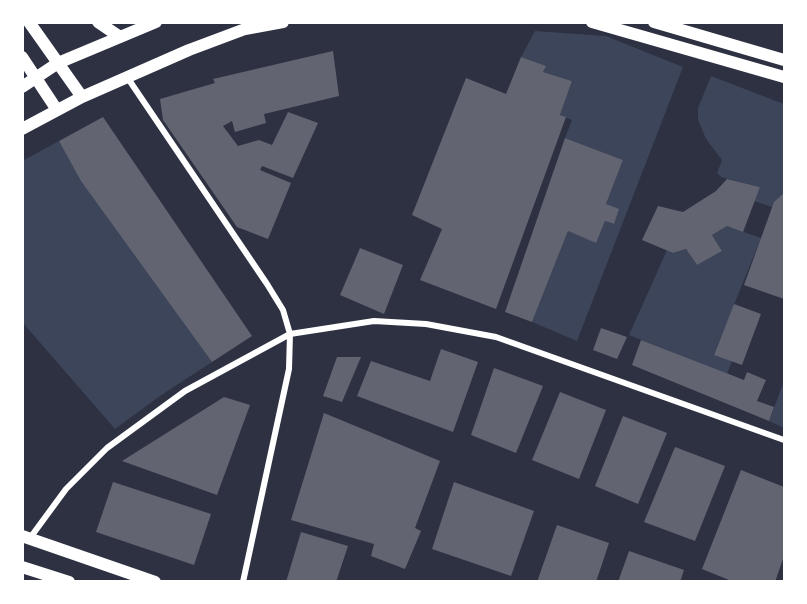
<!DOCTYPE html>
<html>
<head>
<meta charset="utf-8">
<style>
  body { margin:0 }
  #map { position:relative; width:807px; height:604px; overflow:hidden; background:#2d3142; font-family:Barlow,sans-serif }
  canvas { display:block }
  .frame { position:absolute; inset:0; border:24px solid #fff; pointer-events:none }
</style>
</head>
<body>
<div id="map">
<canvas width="807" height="604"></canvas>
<div class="frame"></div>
</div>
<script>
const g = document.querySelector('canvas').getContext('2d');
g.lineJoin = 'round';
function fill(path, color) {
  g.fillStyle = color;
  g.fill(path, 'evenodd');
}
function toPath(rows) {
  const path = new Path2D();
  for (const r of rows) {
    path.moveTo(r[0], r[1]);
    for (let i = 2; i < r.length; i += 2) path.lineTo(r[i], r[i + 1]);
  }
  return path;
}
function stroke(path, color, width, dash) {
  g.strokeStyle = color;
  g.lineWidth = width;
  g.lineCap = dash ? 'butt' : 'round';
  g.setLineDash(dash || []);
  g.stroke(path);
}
fill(toPath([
  [535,31,606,36,683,67,577,341,532,322,568,231,596,242,605,221,613,224,606,204,623,160,565,138,572,120,560,115,572,81,543,72,545,66,521,57],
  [711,76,784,104,784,193,772,207,754,201,760,187,721,177,717,173,722,160,706,139,698,120,698,108],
  [59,141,212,362,160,396,115,429,23,323,22,161],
  [727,226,761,238,714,354,732,361,727,374,629,335,667,250,673,253,686,249,697,265,722,251,712,235],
  [784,381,784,428,769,421]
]), '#3c4559');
fill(toPath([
  [333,51,339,96,264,114,266,123,235,132,232,121,223,126,238,146,259,140,272,145,288,112,318,123,293,178,262,166,260,170,291,183,268,239,237,227,163,120,160,99,215,83,213,79],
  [521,57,546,66,543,72,572,81,560,115,566,117,496,309,420,280,442,229,412,215,466,78,506,94],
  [103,117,252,336,212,362,81,181,59,141],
  [565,138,623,160,606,204,619,209,614,224,605,221,596,243,568,231,532,322,505,312],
  [727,179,760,187,743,232,727,226,712,235,722,251,697,265,686,249,673,253,642,240,658,206,683,212,716,191],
  [784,193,784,299,744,285,774,202],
  [360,248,403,265,384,314,340,295],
  [734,304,761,314,742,365,714,355],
  [601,328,627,337,617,359,593,350],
  [641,340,744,380,747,372,766,380,757,401,774,407,769,421,632,365],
  [441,349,478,362,453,432,357,396,371,361,430,381],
  [337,357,361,357,342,402,323,396],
  [494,368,543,386,516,453,471,435],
  [560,392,606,410,579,479,532,460],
  [224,397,250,405,217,495,122,461],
  [324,413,440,461,415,528,421,531,405,569,371,556,374,544,291,520],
  [623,416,667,433,638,504,595,486],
  [675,447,725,466,695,541,644,522],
  [741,470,784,487,784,556,775,582,734,582,702,569],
  [113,482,211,514,194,565,96,532],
  [454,482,534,511,511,576,432,549],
  [557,525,609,543,596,582,537,582],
  [301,532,348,546,336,582,286,582],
  [629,551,684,570,680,582,618,582]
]), '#626471');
stroke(toPath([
  [127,77,267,284,283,310,290,334,289,369,243,582],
  [30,538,66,489,107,448,185,391,290,334,374,321,426,324,496,337,784,440]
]), '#fff', 6);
stroke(toPath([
  [29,22,82,97],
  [98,22,120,37],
  [592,22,784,77],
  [654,22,784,60],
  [22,57,57,110],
  [22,87,58,63,156,22],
  [22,129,82,97,189,50,245,29,283,22],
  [22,536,155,582],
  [22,567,69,582]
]), '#fff', 12);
</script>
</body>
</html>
